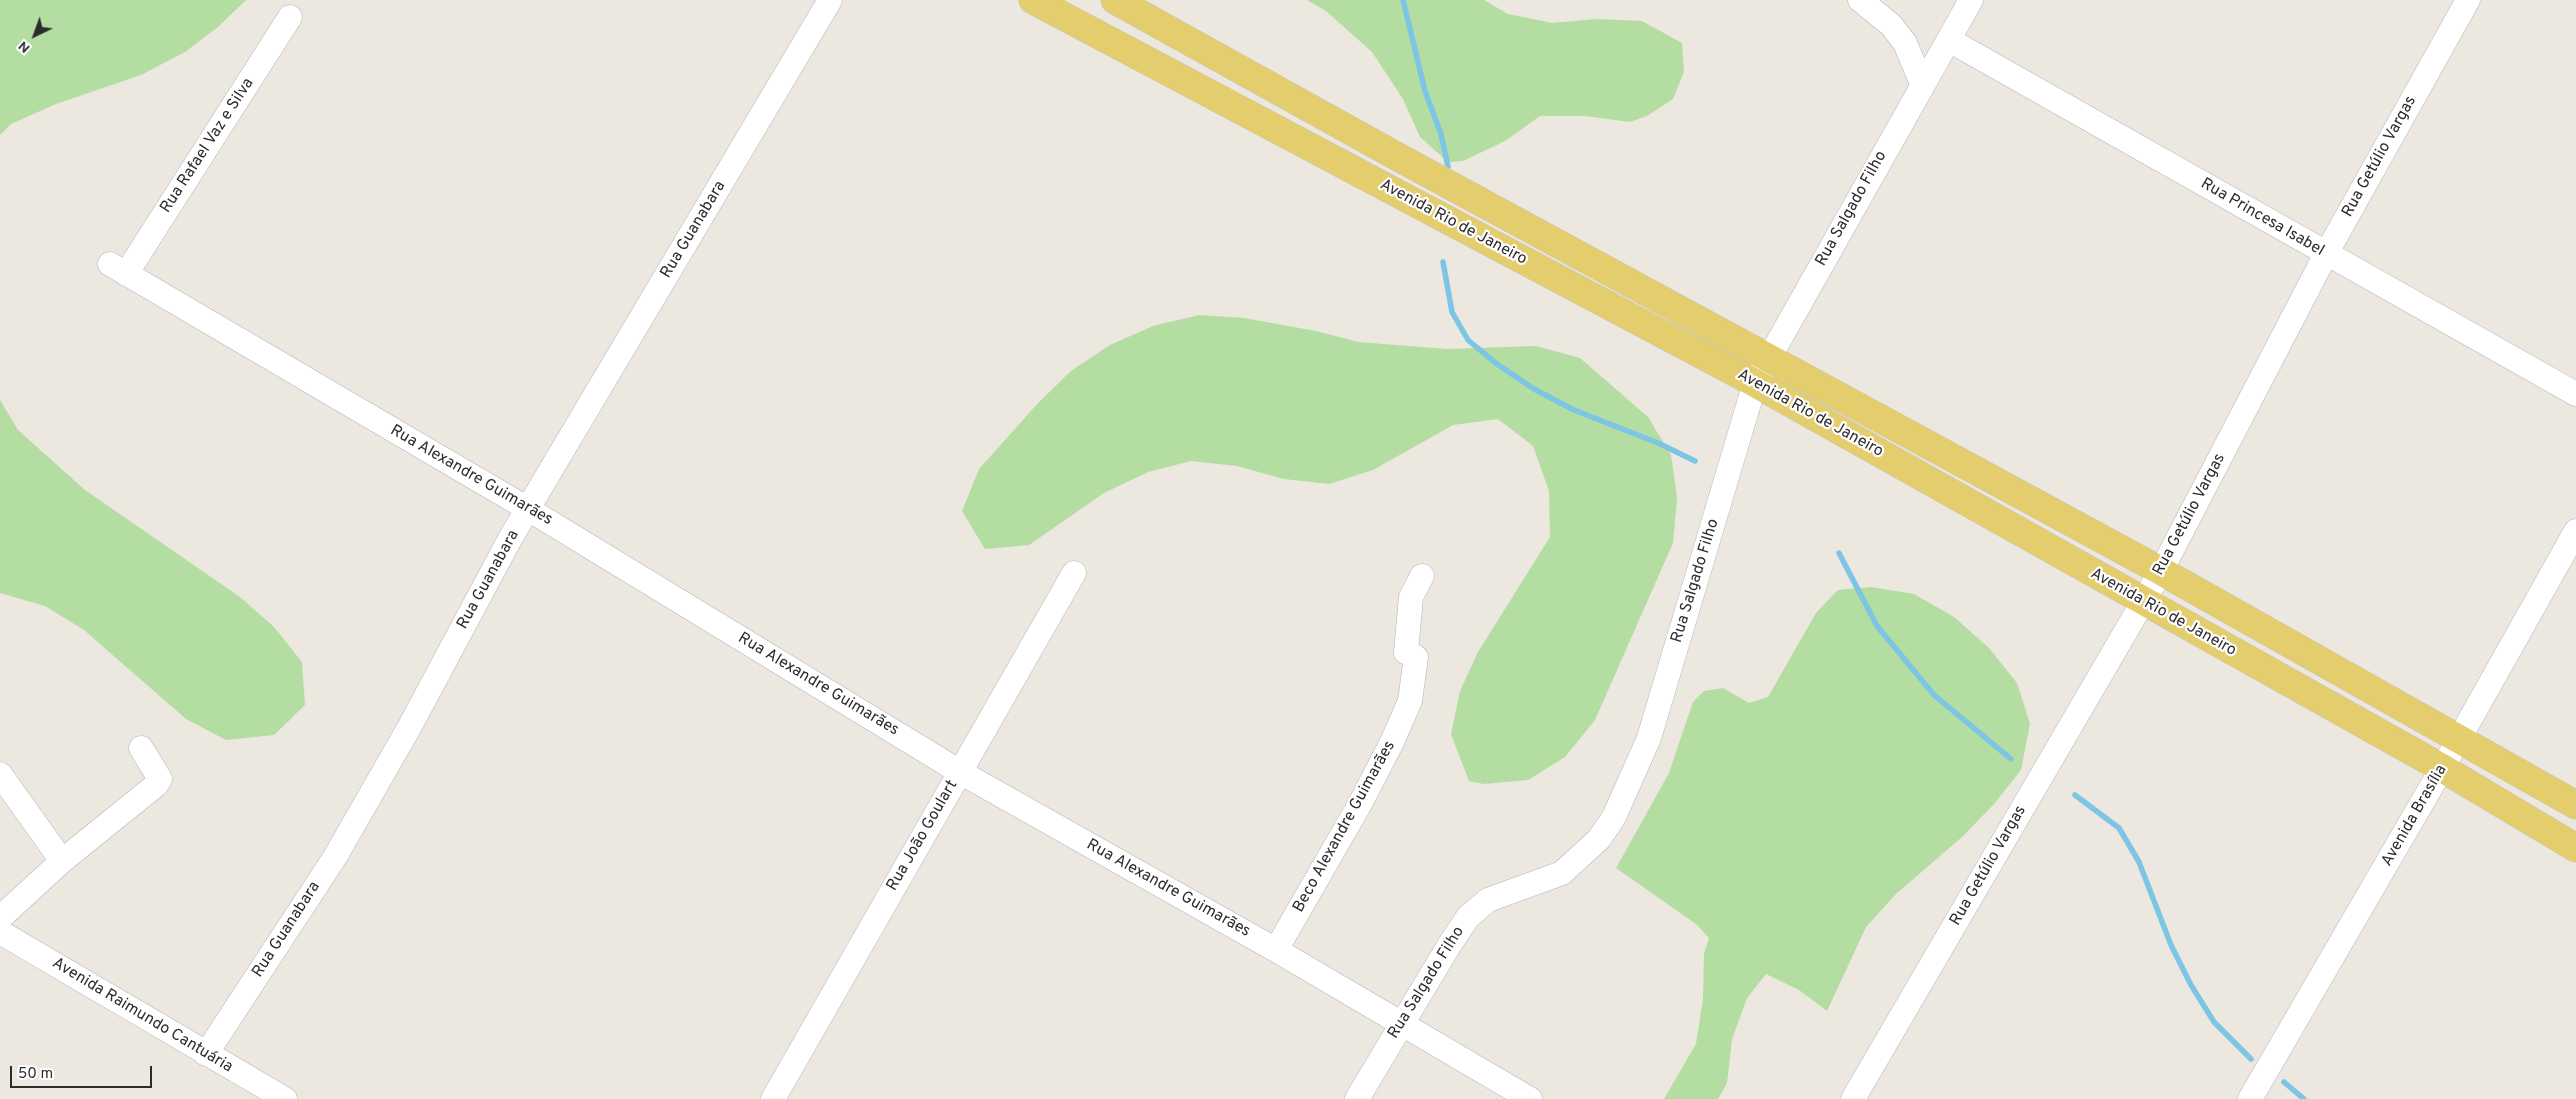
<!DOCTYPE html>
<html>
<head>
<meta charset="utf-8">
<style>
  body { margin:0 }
  #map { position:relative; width:2576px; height:1099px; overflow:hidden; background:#ece7df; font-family:Overpass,sans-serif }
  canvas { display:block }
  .north { position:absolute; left:10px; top:10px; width:50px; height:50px; -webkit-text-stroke:4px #fff; paint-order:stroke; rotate:222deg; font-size:14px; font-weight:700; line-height:20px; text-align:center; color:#2c2c2c }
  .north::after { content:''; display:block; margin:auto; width:18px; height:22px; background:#2c2c2c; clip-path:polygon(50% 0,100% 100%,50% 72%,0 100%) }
  .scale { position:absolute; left:10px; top:1066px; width:142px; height:22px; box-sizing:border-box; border:2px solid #2c2c2c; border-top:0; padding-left:6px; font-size:15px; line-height:18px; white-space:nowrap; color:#2c2c2c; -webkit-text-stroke:4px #fff; paint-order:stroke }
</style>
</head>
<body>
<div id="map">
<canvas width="2576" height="1099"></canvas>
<div class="north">N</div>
<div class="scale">50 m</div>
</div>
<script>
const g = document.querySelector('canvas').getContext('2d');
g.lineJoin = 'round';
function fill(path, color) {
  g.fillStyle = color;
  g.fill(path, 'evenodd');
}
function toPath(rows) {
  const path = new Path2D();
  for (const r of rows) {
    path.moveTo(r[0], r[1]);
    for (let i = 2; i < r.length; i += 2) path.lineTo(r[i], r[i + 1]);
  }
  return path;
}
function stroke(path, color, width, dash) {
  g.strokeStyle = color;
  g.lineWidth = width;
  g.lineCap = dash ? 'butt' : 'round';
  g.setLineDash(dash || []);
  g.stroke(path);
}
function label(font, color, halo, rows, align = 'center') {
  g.font = font + ' Overpass,sans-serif';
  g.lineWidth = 4.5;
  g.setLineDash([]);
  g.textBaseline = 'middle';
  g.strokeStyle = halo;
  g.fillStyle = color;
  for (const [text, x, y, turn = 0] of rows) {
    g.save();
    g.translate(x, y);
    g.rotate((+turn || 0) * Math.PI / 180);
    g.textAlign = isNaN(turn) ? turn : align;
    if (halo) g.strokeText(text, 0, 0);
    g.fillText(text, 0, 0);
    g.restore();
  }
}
fill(toPath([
  [0,0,246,0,218,27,185,52,141,75,56,104,11,124,0,135],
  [1307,0,1484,0,1508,14,1552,23,1597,19,1642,21,1682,43,1684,72,1673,99,1647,116,1630,122,1585,116,1540,116,1505,141,1463,161,1448,162,1420,137,1403,99,1372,52,1326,11],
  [1199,315,1244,318,1316,331,1358,342,1447,349,1536,346,1580,358,1648,417,1671,455,1677,498,1673,543,1595,720,1565,757,1528,780,1484,784,1469,781,1451,734,1460,691,1478,652,1550,537,1549,491,1533,446,1498,419,1453,425,1373,470,1329,484,1284,479,1237,466,1191,461,1148,472,1104,493,1029,545,985,549,962,511,979,469,1039,402,1071,371,1110,345,1153,326],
  [0,400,18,430,85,490,240,597,274,627,302,662,305,705,274,735,226,740,186,719,84,630,45,606,0,593],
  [1871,587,1914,594,1954,617,1989,648,2017,683,2030,724,2021,770,1994,804,1963,836,1896,894,1866,927,1827,1011,1799,990,1766,974,1747,998,1732,1039,1727,1083,1718,1099,1664,1099,1696,1044,1703,999,1704,954,1709,938,1696,924,1616,868,1669,773,1693,702,1704,691,1723,688,1749,703,1768,697,1816,613,1838,590]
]), '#b3dda1');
stroke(toPath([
  [1403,0,1425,91,1441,134,1448,167],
  [1443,262,1452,312,1468,340,1497,364,1534,389,1574,410,1658,443,1695,461],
  [1839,553,1877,626,1934,695,2011,759],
  [2075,795,2119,828,2139,862,2171,945,2191,985,2214,1022,2251,1059],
  [2284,1082,2304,1099]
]), '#7cc5e4', 5.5);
const minor = toPath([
  [1860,0,1891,25,1905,43,1922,84],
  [1949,40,2576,394],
  [110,264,528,509,960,772,1276,950,1530,1099],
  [126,274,290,17],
  [0,774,62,861],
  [0,918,62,861,156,785,160,779,141,748],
  [0,932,285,1099],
  [1276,950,1361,802,1392,742,1410,701,1416,657,1406,652,1411,597,1422,576],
  [206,1054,335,857,410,726,511,537,830,0],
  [773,1099,1074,573],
  [1357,1099,1450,944,1468,917,1488,900,1562,873,1599,839,1614,817,1649,738,1755,383,1971,0],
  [1853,1099,2161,571,2326,254,2468,0],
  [2250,1099,2459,739,2576,531]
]);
const major = toPath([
  [1033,0,1755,383,2442,768,2576,848],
  [1115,0,1398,157,2161,571,2576,805]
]);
stroke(minor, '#b3b5be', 25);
stroke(major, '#c8c8c8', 29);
stroke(minor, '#fff', 24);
stroke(major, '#e4cd6c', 28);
label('16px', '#2c2c2c', '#fff', [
  ["Rua Rafael Vaz e Silva",208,146,-57],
  ["Rua Getúlio Vargas",2380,157,-61],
  ["Rua Salgado Filho",1852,209,-61],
  ["Rua Princesa Isabel",2262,218,30],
  ["Avenida Rio de Janeiro",1453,223,28],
  ["Rua Guanabara",694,230,-59],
  ["Avenida Rio de Janeiro",1810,414,29],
  ["Rua Alexandre Guimarães",471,476,30],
  ["Rua Getúlio Vargas",2190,515,-62],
  ["Rua Guanabara",489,580,-61],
  ["Rua Salgado Filho",1696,581,-73],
  ["Avenida Rio de Janeiro",2163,613,29],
  ["Rua Alexandre Guimarães",818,685,31],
  ["Avenida Brasília",2415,816,-60],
  ["Beco Alexandre Guimarães",1345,827,-61],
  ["Rua João Goulart",923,836,-60],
  ["Rua Getúlio Vargas",1989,866,-60],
  ["Rua Alexandre Guimarães",1168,889,29],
  ["Rua Guanabara",287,930,-57],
  ["Rua Salgado Filho",1427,983,-58],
  ["Avenida Raimundo Cantuária",142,1016,31]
]);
</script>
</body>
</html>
